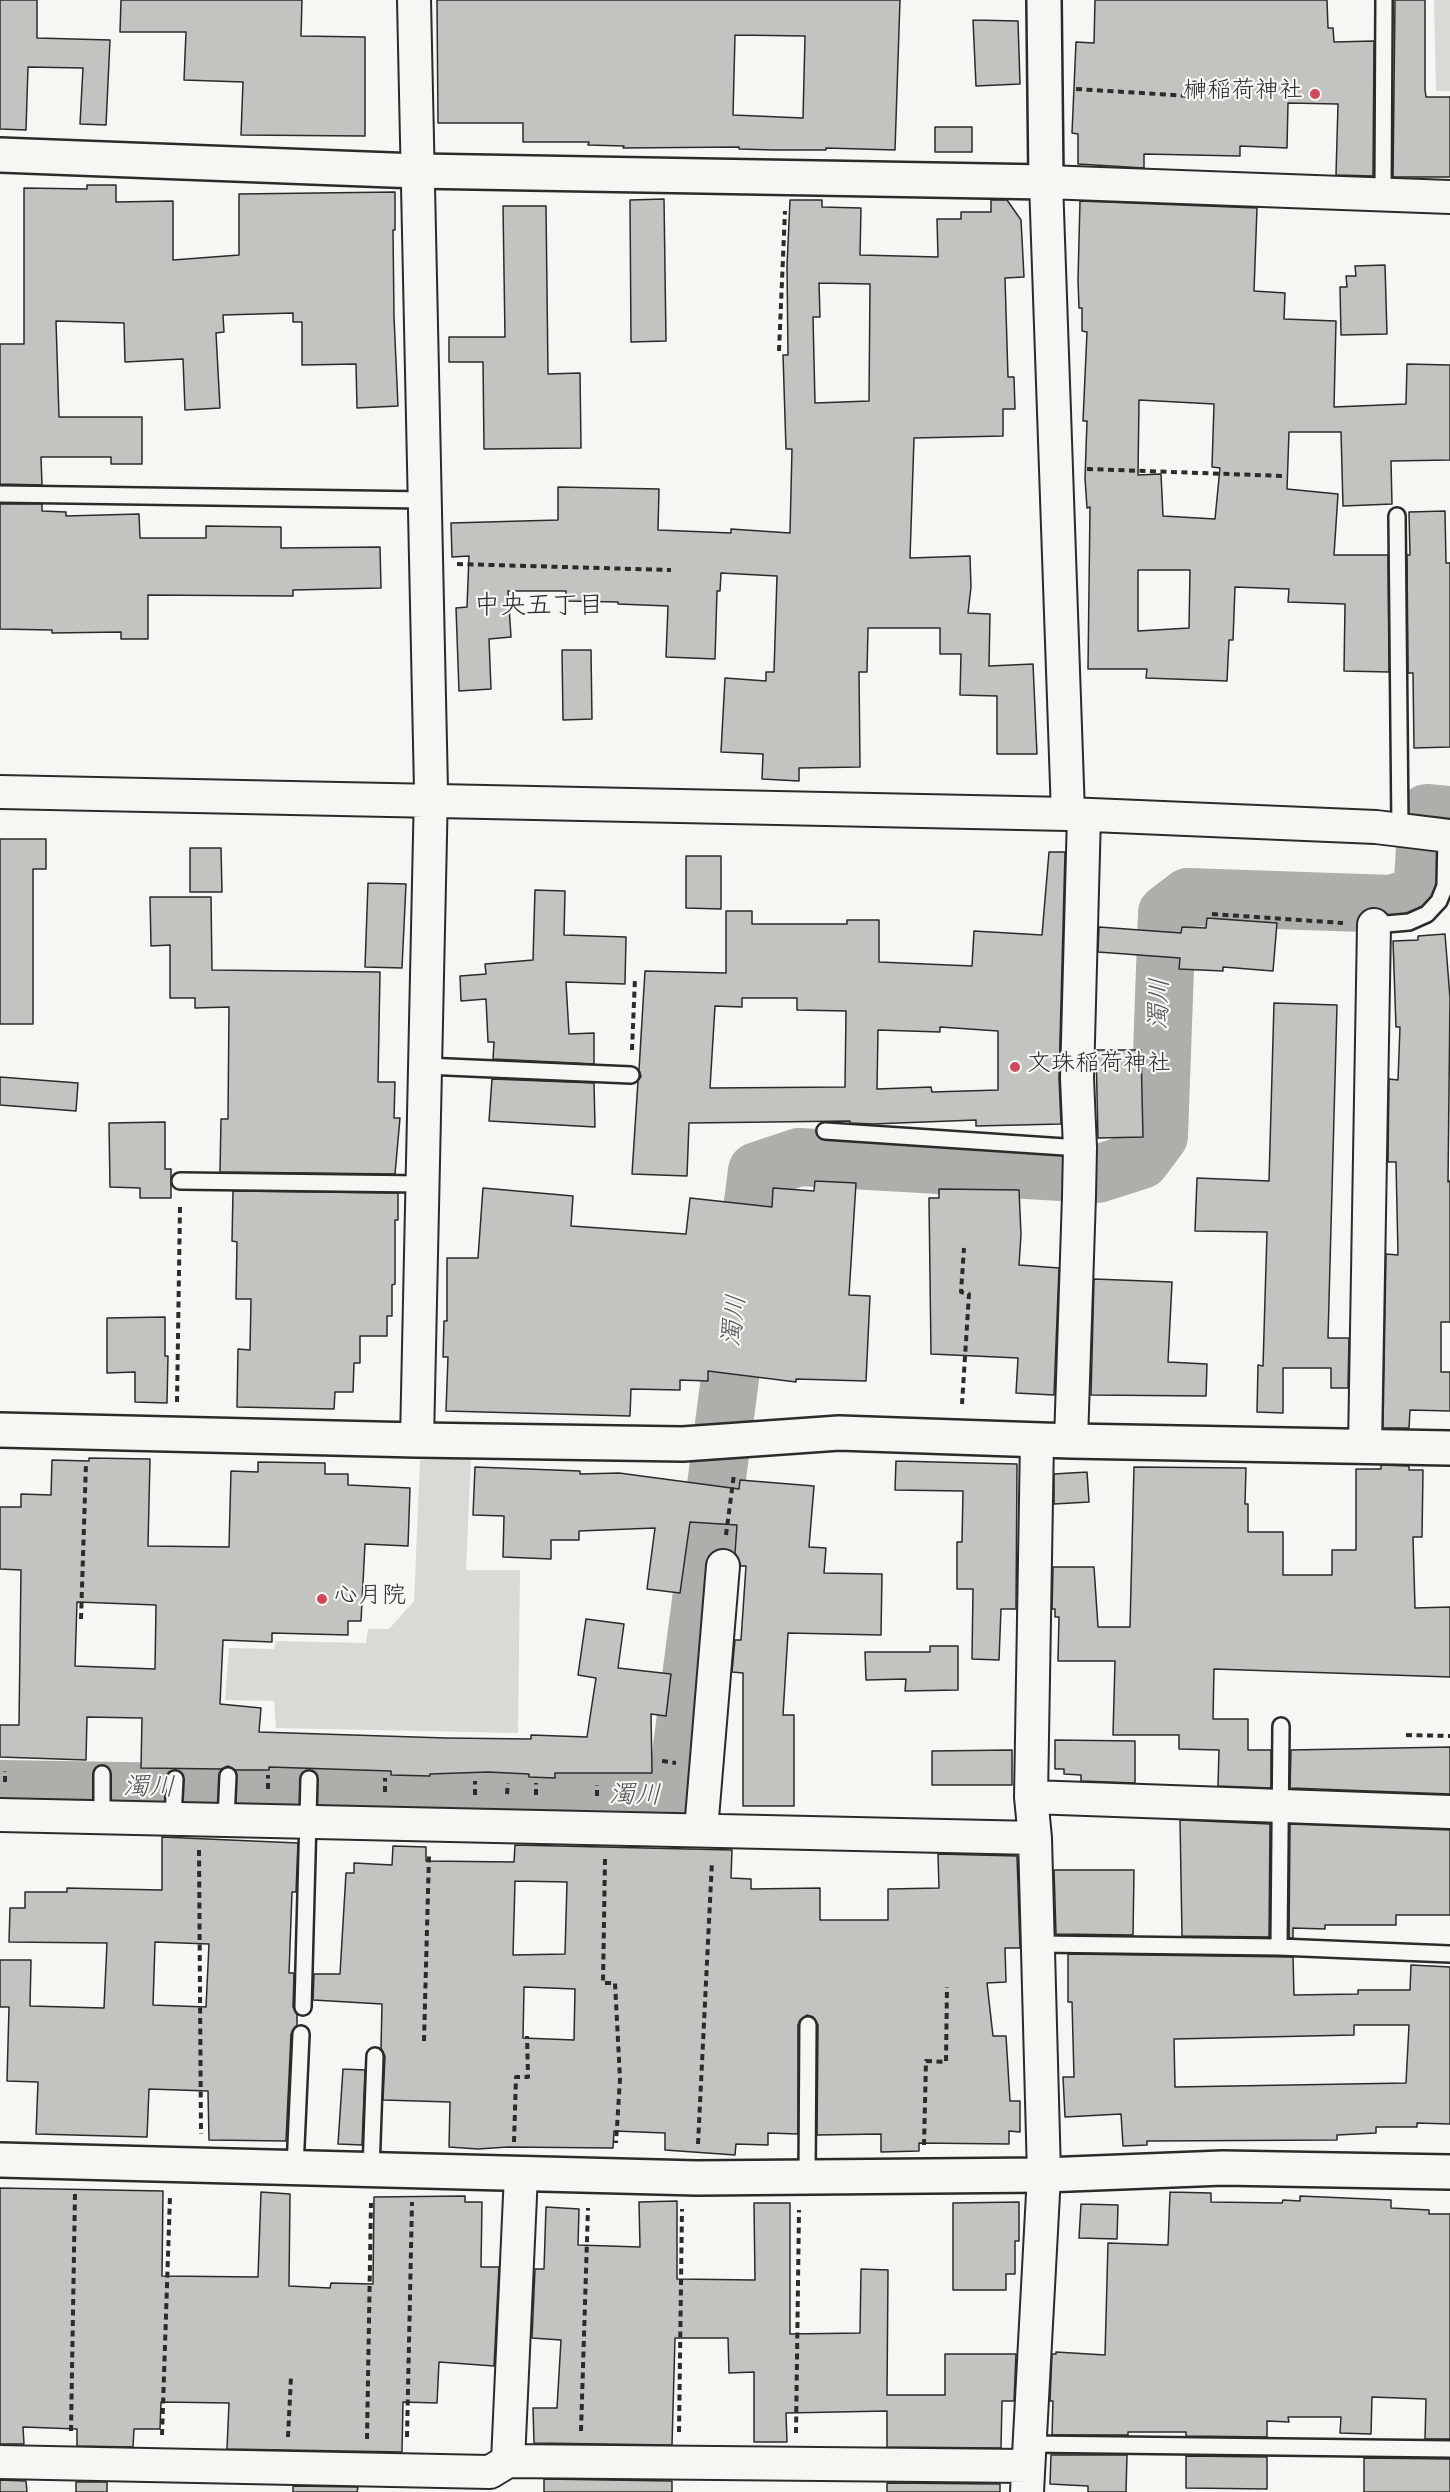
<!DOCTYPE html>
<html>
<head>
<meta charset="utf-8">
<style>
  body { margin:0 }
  canvas { display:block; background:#f6f6f2 }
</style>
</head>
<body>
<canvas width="1450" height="2492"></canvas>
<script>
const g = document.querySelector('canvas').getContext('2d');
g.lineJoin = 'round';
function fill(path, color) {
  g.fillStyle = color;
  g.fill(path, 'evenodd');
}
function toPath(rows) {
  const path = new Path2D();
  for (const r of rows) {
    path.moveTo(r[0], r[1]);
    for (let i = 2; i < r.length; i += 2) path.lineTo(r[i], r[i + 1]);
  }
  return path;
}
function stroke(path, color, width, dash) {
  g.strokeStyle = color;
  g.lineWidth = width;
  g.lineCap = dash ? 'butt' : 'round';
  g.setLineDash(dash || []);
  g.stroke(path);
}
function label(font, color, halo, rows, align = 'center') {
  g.font = font + ' Dekko,"Klee One",sans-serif';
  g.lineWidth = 4.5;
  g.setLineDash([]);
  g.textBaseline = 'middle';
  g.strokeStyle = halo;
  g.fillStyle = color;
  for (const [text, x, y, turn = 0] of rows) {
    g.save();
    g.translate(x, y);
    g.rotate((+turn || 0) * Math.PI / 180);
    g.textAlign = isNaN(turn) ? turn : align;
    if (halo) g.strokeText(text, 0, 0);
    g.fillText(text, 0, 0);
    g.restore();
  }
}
fill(toPath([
  [1434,0,1450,0,1450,91,1436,91],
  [471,1458,466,1570,520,1570,518,1733,276,1728,274,1701,225,1700,229,1648,274,1649,276,1641,366,1643,368,1629,389,1629,414,1601,420,1460]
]), '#d9d9d5');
stroke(toPath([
  [0,1789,675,1800,757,1171,799,1157,1097,1174,1141,1160,1159,1136,1167,913,1188,897,1392,904,1416,896,1423,881,1427,813,1450,815]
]), '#aeaeab', 58);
const building = toPath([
  [0,0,37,0,37,38,110,40,106,125,80,124,83,68,28,67,26,130,0,129,0,0],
  [121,0,302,0,301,36,365,37,365,136,241,135,243,82,184,80,186,32,120,32,121,0],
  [437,0,900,0,895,150,826,148,826,150,774,150,739,149,739,147,623,148,624,146,588,145,589,142,523,142,523,123,438,123,437,0],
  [735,35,805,36,803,118,733,115,735,35],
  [1095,0,1327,0,1328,28,1333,28,1334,42,1374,41,1373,176,1336,175,1338,104,1288,103,1287,148,1240,146,1240,156,1144,154,1144,168,1078,164,1078,134,1072,133,1076,42,1094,43,1095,0],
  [1395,0,1425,0,1425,89,1426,97,1450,97,1450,177,1393,177,1395,0],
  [973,20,1018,21,1020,84,976,86,973,20],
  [935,127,972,127,972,152,935,152,935,127],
  [87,185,116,185,116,202,173,201,173,260,239,255,239,194,395,192,395,230,393,230,394,317,398,406,357,408,356,364,302,365,302,322,293,322,293,313,223,315,224,332,216,333,220,408,185,410,183,359,125,362,124,323,56,321,59,417,142,417,142,464,111,464,111,457,41,457,42,485,0,484,0,344,24,344,24,188,87,189,87,185],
  [664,199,666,341,631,342,630,200,664,199],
  [790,200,822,200,822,207,861,208,860,255,938,257,937,219,961,219,961,212,991,212,991,200,1007,200,1021,220,1024,277,1005,278,1008,377,1014,377,1015,409,1003,409,1003,436,914,438,910,558,970,556,971,587,968,613,990,614,989,666,1033,664,1037,754,997,754,997,696,960,695,961,654,940,654,940,628,868,628,867,672,859,672,860,767,799,768,799,781,762,779,763,754,721,752,725,678,766,681,766,672,774,672,777,576,721,573,720,591,717,591,715,659,666,657,668,606,618,604,618,602,566,601,566,591,508,591,511,637,489,639,491,689,459,691,456,608,467,607,469,556,452,557,451,523,558,520,558,487,609,488,659,489,658,530,731,533,731,529,790,533,792,449,786,449,783,355,788,355,787,266,790,200],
  [819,283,870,284,869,401,815,403,813,317,820,317,819,283],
  [1080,201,1257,208,1254,291,1285,293,1284,319,1336,321,1334,407,1406,404,1407,364,1450,365,1450,460,1391,461,1392,504,1343,506,1341,432,1289,432,1287,489,1338,494,1334,555,1388,555,1389,672,1344,671,1345,604,1288,602,1289,589,1235,587,1233,640,1229,640,1227,681,1146,678,1147,669,1088,669,1090,507,1087,508,1085,478,1087,421,1083,421,1087,332,1082,331,1082,308,1079,308,1078,280,1080,201],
  [1139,400,1214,404,1212,467,1220,468,1215,519,1163,516,1161,474,1138,475,1139,400],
  [1138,570,1190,570,1189,628,1138,631,1138,570],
  [503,206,546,206,548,374,580,373,581,448,484,449,483,362,449,362,449,337,505,337,503,206],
  [1385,265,1387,334,1341,335,1340,287,1347,287,1346,276,1356,276,1355,266,1385,265],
  [0,504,42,504,42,511,66,512,66,516,139,514,140,538,206,538,206,526,281,527,281,548,380,547,381,588,293,590,293,596,148,595,148,639,121,639,121,632,52,633,52,630,0,629,0,504],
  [1445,511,1446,563,1450,563,1450,747,1414,748,1413,673,1408,673,1407,555,1410,555,1409,512,1445,511],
  [562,650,591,650,592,719,563,720,562,650],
  [0,839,46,839,46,869,33,869,33,1024,0,1024,0,839],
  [190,848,221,848,222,892,190,892,190,848],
  [1049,852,1065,852,1059,1078,1061,1124,976,1126,976,1120,872,1124,850,1123,850,1121,689,1123,687,1176,632,1174,638,1081,641,1076,639,1070,645,971,726,973,726,911,752,911,752,924,847,924,847,920,879,920,879,962,972,966,974,931,1042,935,1049,852],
  [742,998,797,998,797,1010,846,1011,845,1087,710,1088,715,1006,742,1007,742,998],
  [940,1027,998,1031,998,1090,932,1092,931,1087,877,1089,878,1030,940,1032,940,1027],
  [686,856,721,856,721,909,686,908,686,856],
  [368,883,406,884,402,968,365,967,368,883],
  [535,890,565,891,564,935,626,937,625,984,566,982,569,1034,594,1033,594,1064,493,1059,494,1042,488,1042,486,999,461,1001,460,976,486,974,485,964,533,960,535,890],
  [150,897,211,897,212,970,380,972,378,1082,395,1082,394,1118,400,1118,395,1174,220,1172,221,1119,228,1119,229,1007,195,1008,195,998,170,998,170,945,151,946,150,897],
  [1207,918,1277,923,1273,971,1223,967,1223,971,1179,969,1180,958,1098,952,1099,927,1181,933,1182,927,1206,928,1207,918],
  [1445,934,1450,998,1448,1182,1450,1181,1450,1322,1441,1322,1441,1372,1450,1372,1450,1411,1410,1410,1409,1428,1383,1428,1386,1254,1398,1255,1396,1162,1388,1162,1389,1079,1398,1080,1400,1027,1396,1027,1393,941,1418,940,1418,936,1445,934],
  [1274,1003,1337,1005,1328,1338,1349,1338,1348,1388,1331,1388,1331,1368,1283,1368,1283,1413,1257,1412,1258,1365,1263,1366,1267,1232,1195,1231,1197,1178,1269,1181,1274,1003],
  [1096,1050,1141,1050,1143,1137,1098,1138,1096,1050],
  [0,1077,78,1083,76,1111,0,1105,0,1077],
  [492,1079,594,1083,595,1127,489,1121,492,1079],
  [165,1122,165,1169,171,1169,171,1198,140,1198,140,1188,110,1187,109,1123,165,1122],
  [815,1181,856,1183,849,1295,870,1296,866,1381,796,1379,796,1382,708,1371,708,1381,680,1380,680,1390,631,1389,630,1416,446,1411,448,1357,443,1357,444,1321,447,1321,447,1258,478,1258,483,1188,573,1196,571,1226,686,1234,690,1198,772,1207,773,1188,814,1191,815,1181],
  [939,1189,1019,1190,1021,1235,1019,1265,1059,1268,1054,1395,1016,1393,1018,1358,931,1354,929,1198,939,1198,939,1189],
  [233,1191,398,1193,398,1220,395,1220,395,1284,392,1285,392,1316,387,1316,387,1336,360,1336,360,1363,354,1363,353,1392,335,1392,334,1409,237,1407,238,1349,250,1350,251,1299,236,1299,237,1242,232,1241,233,1191],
  [1094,1279,1172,1282,1168,1362,1207,1364,1206,1396,1091,1395,1094,1279],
  [165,1317,165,1356,168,1356,167,1403,135,1402,135,1372,107,1373,107,1318,165,1317],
  [89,1458,150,1459,148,1546,229,1547,231,1471,258,1472,258,1462,325,1463,325,1474,348,1474,348,1485,410,1488,408,1546,365,1544,361,1621,348,1621,348,1635,272,1633,272,1642,223,1640,220,1704,261,1708,259,1732,446,1738,531,1739,531,1735,587,1737,596,1678,578,1675,586,1619,624,1624,618,1668,671,1674,666,1716,651,1714,652,1773,555,1773,555,1778,529,1777,529,1774,488,1772,430,1774,430,1776,391,1775,391,1771,269,1767,269,1770,235,1770,228,1766,221,1769,141,1768,142,1718,87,1717,86,1760,0,1757,0,1725,19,1725,21,1570,0,1569,0,1507,21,1507,21,1494,51,1495,52,1460,89,1461,89,1458],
  [77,1602,156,1605,155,1669,75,1666,77,1602],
  [896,1461,1017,1464,1016,1609,1001,1609,999,1660,972,1659,973,1589,957,1589,957,1542,962,1542,963,1491,895,1490,896,1461],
  [1381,1465,1409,1466,1409,1470,1423,1470,1422,1537,1413,1537,1415,1608,1450,1607,1450,1677,1214,1669,1213,1719,1248,1719,1248,1750,1271,1750,1271,1788,1218,1786,1219,1750,1179,1749,1179,1735,1113,1735,1115,1661,1058,1661,1059,1617,1055,1617,1055,1609,1052,1609,1053,1567,1094,1567,1098,1627,1130,1627,1134,1467,1246,1468,1245,1504,1248,1504,1248,1532,1283,1532,1283,1575,1332,1575,1332,1550,1356,1550,1356,1469,1381,1469,1381,1465],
  [475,1467,580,1471,580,1474,619,1473,739,1489,740,1480,814,1486,809,1547,826,1548,824,1573,882,1574,881,1635,788,1633,783,1715,794,1715,794,1806,743,1806,743,1673,732,1672,735,1640,741,1640,746,1566,741,1566,735,1553,737,1525,690,1522,680,1593,647,1589,655,1528,579,1531,579,1540,551,1540,551,1559,503,1557,504,1516,473,1515,475,1467],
  [1087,1472,1089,1502,1054,1504,1054,1474,1087,1472],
  [930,1646,958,1646,958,1690,905,1691,906,1679,866,1680,865,1652,930,1652,930,1646],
  [1055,1740,1135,1741,1135,1783,1081,1781,1081,1775,1064,1774,1064,1769,1055,1769,1055,1740],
  [1450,1747,1450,1794,1290,1788,1291,1750,1450,1747],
  [1012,1750,1012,1785,932,1785,932,1751,1012,1750],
  [1180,1820,1270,1824,1269,1937,1182,1936,1180,1820],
  [1290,1824,1450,1830,1450,1915,1396,1915,1396,1925,1325,1925,1325,1929,1293,1928,1293,1938,1289,1938,1290,1824],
  [162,1837,298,1843,296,1892,292,1892,289,1973,294,1973,293,2007,297,2015,297,2025,291,2034,286,2141,209,2140,208,2091,149,2089,147,2137,36,2134,38,2082,7,2081,9,2007,0,2007,0,1960,31,1960,30,2006,104,2008,107,1943,9,1942,10,1908,25,1908,25,1892,67,1892,67,1888,162,1890,162,1837],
  [155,1942,209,1944,206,2007,153,2005,155,1942],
  [515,1845,732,1850,731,1878,751,1879,751,1889,820,1888,820,1920,888,1920,888,1889,939,1888,938,1854,1017,1856,1020,1948,1005,1948,1006,1982,987,1983,993,2036,1006,2036,1010,2101,1020,2101,1020,2132,1009,2131,1009,2144,919,2143,919,2151,881,2152,881,2134,817,2135,818,2025,813,2017,807,2015,800,2020,798,2025,798,2134,768,2133,768,2145,736,2144,735,2155,665,2150,665,2133,614,2131,613,2148,508,2147,478,2149,449,2147,450,2102,383,2100,385,2056,381,2048,382,2004,313,2000,314,1974,340,1974,346,1873,354,1873,354,1863,392,1865,393,1846,426,1847,426,1861,514,1862,515,1845],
  [515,1881,567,1882,565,1954,513,1955,515,1881],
  [524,1987,575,1989,574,2040,523,2038,524,1987],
  [1054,1870,1134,1870,1133,1935,1056,1934,1054,1870],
  [1068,1954,1293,1957,1294,1995,1358,1994,1358,1990,1410,1990,1411,1965,1450,1967,1450,2124,1417,2123,1417,2127,1376,2127,1376,2133,1337,2135,1337,2140,1147,2141,1147,2145,1123,2146,1121,2114,1065,2117,1063,2077,1074,2077,1072,2002,1068,2002,1068,1954],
  [1354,2025,1409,2025,1406,2083,1175,2087,1174,2039,1354,2035,1354,2025],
  [343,2069,365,2070,362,2145,338,2144,343,2069],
  [0,2188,163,2191,162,2276,258,2277,261,2192,290,2194,289,2286,330,2288,331,2283,373,2284,374,2197,465,2196,465,2202,482,2202,481,2267,499,2267,494,2366,439,2362,437,2403,403,2402,402,2452,227,2449,229,2403,161,2402,160,2429,134,2429,133,2447,77,2446,77,2429,23,2427,24,2444,0,2444,0,2188],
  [1170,2192,1211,2193,1211,2202,1282,2203,1283,2200,1300,2201,1300,2196,1391,2200,1391,2208,1429,2210,1429,2214,1450,2214,1450,2439,1425,2439,1426,2399,1372,2397,1371,2434,1340,2433,1341,2417,1288,2417,1289,2422,1267,2421,1267,2437,1186,2436,1186,2432,1128,2432,1128,2435,1052,2435,1053,2401,1050,2401,1052,2354,1056,2354,1056,2352,1105,2355,1108,2243,1168,2245,1170,2192],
  [677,2201,677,2279,755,2280,754,2203,790,2203,790,2334,860,2333,861,2269,888,2270,887,2395,945,2395,945,2354,1016,2354,1014,2401,1002,2401,1001,2448,887,2447,887,2411,786,2413,787,2442,754,2442,754,2372,729,2373,728,2338,675,2338,672,2445,534,2443,533,2408,557,2408,561,2340,532,2338,535,2269,544,2269,546,2207,579,2209,578,2245,640,2247,639,2202,677,2201],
  [1019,2202,1019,2241,1015,2241,1015,2274,1006,2274,1006,2290,953,2290,953,2203,1019,2202],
  [1081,2204,1118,2205,1117,2239,1079,2238,1081,2204],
  [1051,2455,1127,2455,1126,2492,1088,2492,1088,2486,1050,2484,1051,2455],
  [1186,2456,1267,2457,1267,2489,1186,2488,1186,2456],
  [1364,2458,1450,2459,1450,2492,1364,2492,1364,2458],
  [544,2479,672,2481,672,2492,544,2492,544,2479],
  [0,2480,26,2481,27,2492,0,2492,0,2480],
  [76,2482,107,2482,107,2492,76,2492,76,2482],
  [887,2483,1000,2484,1000,2492,887,2492,887,2483],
  [293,2486,358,2487,357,2492,293,2492,293,2486]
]);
fill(building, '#c3c3c0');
stroke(building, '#2b2b2b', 1.5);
const lane = toPath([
  [1383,194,1384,0],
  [0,494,425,500],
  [1397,516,1400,830],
  [1374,925,1409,922,1427,914,1439,901,1445,886,1446,835],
  [425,1066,631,1075],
  [825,1131,1080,1148],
  [180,1181,422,1184],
  [102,1774,102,1817],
  [173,1818,175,1779],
  [226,1819,228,1776],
  [1038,1944,1279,1947,1450,1954],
  [1279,1947,1281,1726],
  [303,2007,309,1779],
  [295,2168,301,2034],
  [371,2170,375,2056],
  [807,2177,808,2025],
  [1029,2444,1450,2449]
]);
const street = toPath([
  [414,0,431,790,417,1440],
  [0,792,1068,814,1376,827,1450,836],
  [1068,814,1046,182,1450,197],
  [1071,1441,1079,1196,1080,1148,1077,1078,1084,815],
  [1365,1446,1374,925],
  [1031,1797,1450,1812],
  [0,1815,1035,1838],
  [701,1830,723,1566],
  [508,2461,521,2174],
  [0,2462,490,2472,508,2461,1028,2466],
  [1027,2492,1044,2175,1035,1838,1031,1797,1037,1440]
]);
const secondary = toPath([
  [0,155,417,171,1046,182,1044,0],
  [0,1430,417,1440,683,1444,839,1433,1071,1441,1450,1448],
  [0,2160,697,2178,1044,2175,1223,2168,1450,2172]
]);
stroke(lane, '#2b2b2b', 20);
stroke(street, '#2b2b2b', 36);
stroke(secondary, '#2b2b2b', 38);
stroke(toPath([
  [1076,89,1190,96],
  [779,351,785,211],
  [1087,469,1285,476],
  [457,564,671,570],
  [1212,914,1343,923],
  [632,1050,635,978],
  [177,1402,180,1206],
  [962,1404,969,1294,961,1292,964,1248],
  [726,1535,734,1474],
  [81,1619,86,1463],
  [1406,1735,1450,1736],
  [662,1761,676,1763],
  [5,1782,5,1771],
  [268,1789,268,1775],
  [385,1792,385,1778],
  [507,1794,508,1783],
  [475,1795,475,1781],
  [536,1795,536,1783],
  [597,1796,597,1785],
  [199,1850,201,2134],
  [605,1859,603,1983,615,1983,620,2079,616,2143],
  [424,2041,429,1855],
  [514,2142,516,2077,528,2077,527,2036],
  [698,2144,712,1861],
  [924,2145,926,2061,946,2062,947,1987],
  [71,2431,75,2193],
  [581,2431,588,2208],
  [679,2432,682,2209],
  [796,2433,799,2210],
  [162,2435,170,2196],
  [288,2437,291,2377],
  [407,2437,412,2202],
  [367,2439,371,2203]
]), '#2b2b2b', 4, [6, 4.5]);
stroke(lane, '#f6f6f2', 15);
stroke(street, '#f6f6f2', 32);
stroke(secondary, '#f6f6f2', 33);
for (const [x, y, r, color] of [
  [1315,94,6,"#d1495b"],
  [1015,1067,6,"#d1495b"],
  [322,1599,6,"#d1495b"]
]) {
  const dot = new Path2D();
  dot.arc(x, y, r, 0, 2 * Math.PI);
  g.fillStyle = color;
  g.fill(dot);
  stroke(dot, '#f6f6f2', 2);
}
label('24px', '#2b2b2b', '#f6f6f2', [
  ["榊稲荷神社",1303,94,"right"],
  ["文珠稲荷神社",1027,1067],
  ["心月院",334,1599]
], 'left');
label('26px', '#2b2b2b', '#f6f6f2', [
  ["中央五丁目",539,609]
]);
label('italic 26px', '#525251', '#f6f6f2', [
  ["濁川",1163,1004,-88],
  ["濁川",738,1321,-83],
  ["濁川",149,1791,1],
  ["濁川",635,1799,1]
]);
</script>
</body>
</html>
